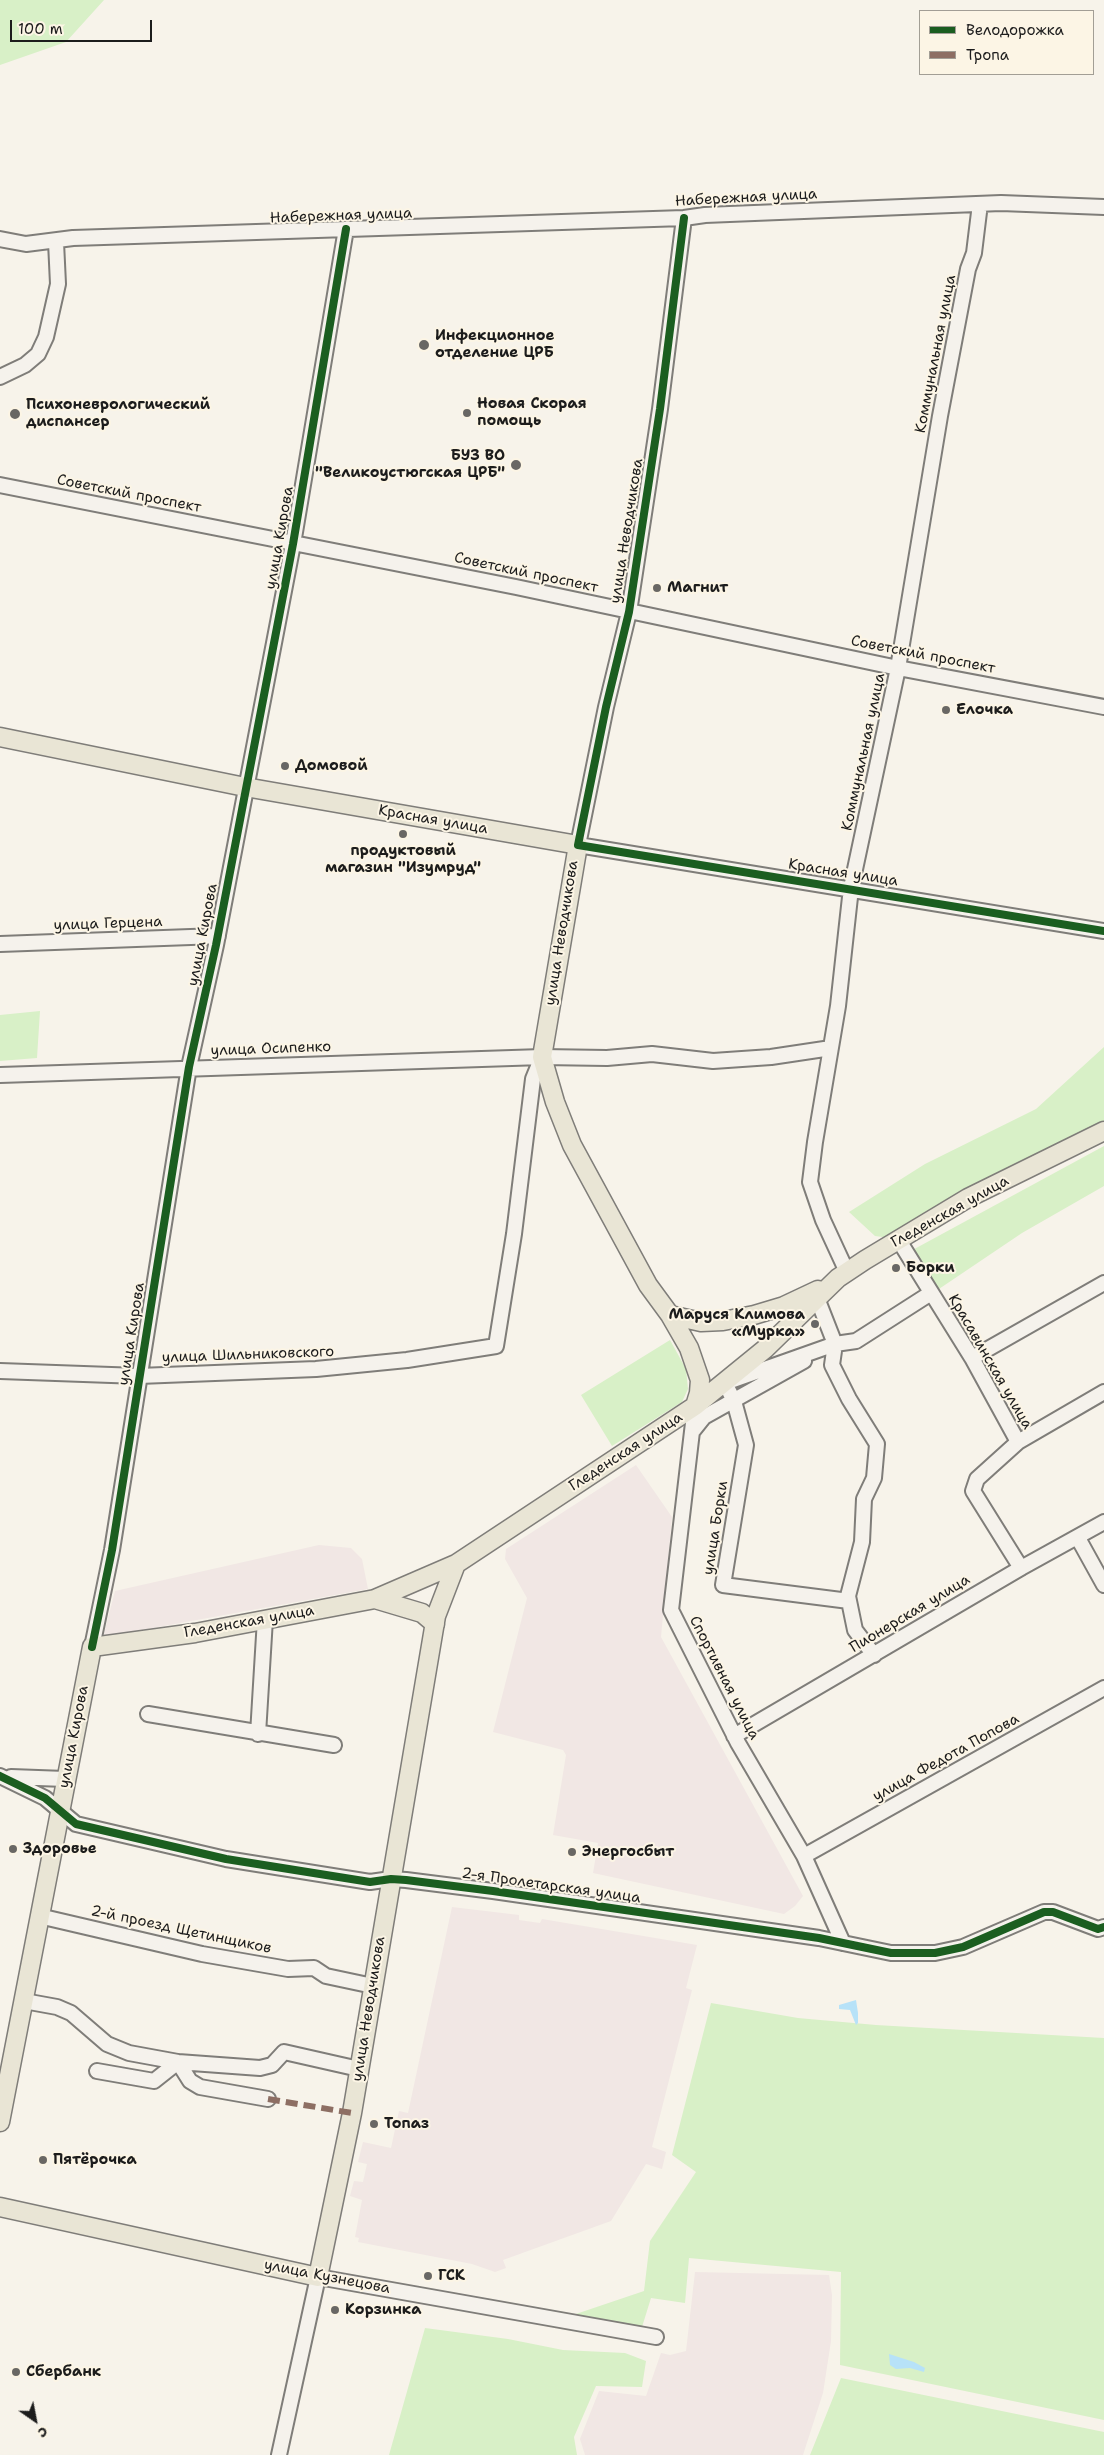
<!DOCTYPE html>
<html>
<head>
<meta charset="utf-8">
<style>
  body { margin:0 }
  #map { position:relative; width:1104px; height:2455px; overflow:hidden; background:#f7f3ea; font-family:"Shantell Sans",sans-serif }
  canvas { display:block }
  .legend { position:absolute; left:919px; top:10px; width:175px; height:65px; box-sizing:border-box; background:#fcf5e5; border:1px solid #a29e95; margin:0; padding:6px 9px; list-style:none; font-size:15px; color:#1c1c1c }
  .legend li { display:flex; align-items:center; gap:10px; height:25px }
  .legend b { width:25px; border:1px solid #a29e95 }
  .north { position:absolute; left:10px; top:2395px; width:50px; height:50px; -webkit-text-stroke:4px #fcf5e5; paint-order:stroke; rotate:147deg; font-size:14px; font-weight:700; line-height:20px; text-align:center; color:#1c1c1c }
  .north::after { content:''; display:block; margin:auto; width:18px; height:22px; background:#1c1c1c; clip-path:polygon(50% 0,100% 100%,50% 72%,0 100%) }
  .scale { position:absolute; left:10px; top:20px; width:142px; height:22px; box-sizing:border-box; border:2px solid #1c1c1c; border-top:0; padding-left:6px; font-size:15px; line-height:18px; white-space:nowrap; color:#1c1c1c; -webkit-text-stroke:4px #fcf5e5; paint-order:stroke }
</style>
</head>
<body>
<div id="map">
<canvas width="1104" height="2455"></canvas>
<ul class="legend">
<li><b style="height:6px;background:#1b5e20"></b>Велодорожка</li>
<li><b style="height:6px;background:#8d6e63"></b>Тропа</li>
</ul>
<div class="north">С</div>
<div class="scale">100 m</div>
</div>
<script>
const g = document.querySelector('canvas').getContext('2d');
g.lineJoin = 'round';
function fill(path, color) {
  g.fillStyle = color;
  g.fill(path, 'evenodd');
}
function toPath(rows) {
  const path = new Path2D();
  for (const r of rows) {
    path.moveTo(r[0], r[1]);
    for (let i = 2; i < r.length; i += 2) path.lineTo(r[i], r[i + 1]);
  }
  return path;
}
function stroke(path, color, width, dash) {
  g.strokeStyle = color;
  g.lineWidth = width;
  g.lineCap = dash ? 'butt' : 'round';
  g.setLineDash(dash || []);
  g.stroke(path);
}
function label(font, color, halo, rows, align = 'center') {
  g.font = font + ' "Shantell Sans",sans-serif';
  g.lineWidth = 4;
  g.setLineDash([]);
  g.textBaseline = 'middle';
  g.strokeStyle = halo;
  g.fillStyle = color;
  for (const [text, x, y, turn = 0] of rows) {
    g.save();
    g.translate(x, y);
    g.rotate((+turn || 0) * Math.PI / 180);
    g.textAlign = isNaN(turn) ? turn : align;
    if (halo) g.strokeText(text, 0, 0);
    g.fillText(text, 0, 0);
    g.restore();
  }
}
fill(toPath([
  [636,1465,672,1517,661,1637,803,1896,795,1906,784,1914,593,1873,598,1843,553,1835,566,1755,563,1750,493,1732,527,1598,505,1559,506,1549],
  [319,1545,351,1548,362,1559,368,1589,103,1637,115,1591],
  [452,1907,519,1915,519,1920,540,1923,542,1919,697,1945,686,1988,692,1990,652,2147,666,2152,662,2169,646,2164,611,2221,503,2260,506,2268,495,2272,472,2264,358,2242,359,2238,355,2237,362,2200,350,2196,354,2181,363,2182,367,2164,358,2162,363,2142,391,2148,399,2111,408,2113],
  [695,2272,829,2275,832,2295,831,2341,823,2393,803,2455,585,2455,580,2439,599,2391,646,2396,661,2353,670,2355,686,2351]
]), '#f1e7e4');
fill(toPath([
  [0,0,104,0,66,42,0,65],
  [40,1011,37,1058,0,1061,0,1015],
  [1104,1047,1104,1131,898,1239,875,1236,849,1212,925,1164,1036,1109],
  [1104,1146,1104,1186,1022,1233,933,1293,907,1253],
  [670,1340,686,1369,688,1389,682,1402,612,1446,581,1395],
  [711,2003,798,2018,876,2025,1104,2038,1104,2420,840,2365,841,2272,689,2258,685,2303,651,2298,642,2327,567,2317,644,2291,650,2241,696,2172,672,2155],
  [425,2328,508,2339,563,2350,625,2353,646,2361,642,2387,596,2386,574,2437,577,2455,389,2455],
  [841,2378,1104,2432,1104,2455,810,2455]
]), '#d8f0c7');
fill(toPath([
  [856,2000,858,2013,858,2023,856,2025,850,2010,839,2009,839,2005],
  [889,2354,914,2362,925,2368,924,2372,910,2368,896,2369,890,2365]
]), '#b7e2f8');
const minor = toPath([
  [684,218,660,409,629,612,606,707,578,845,1104,931],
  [0,239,26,244,73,238,684,218,705,215,1001,203,1104,207],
  [0,377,25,365,38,354,46,337,58,284,56,242],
  [0,485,516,587,898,668,1104,707],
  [0,944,218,936],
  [0,1075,542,1057,607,1058,652,1054,713,1061,771,1057,831,1048],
  [898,1239,972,1358,1018,1442,977,1479,973,1491,1021,1568],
  [847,1272,823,1220,810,1182,815,1142,838,1006,851,888,898,668,940,416,968,269,974,253,980,204],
  [817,1298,835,1344,832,1365,849,1399,877,1444,874,1478,864,1499,862,1542,848,1596,855,1630,874,1655],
  [972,1358,1104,1283],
  [0,1371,139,1376,316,1369,407,1360,496,1346,514,1234,533,1079,542,1057],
  [695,1406,671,1610,738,1743,804,1856,843,1943],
  [692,1432,704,1417,804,1361],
  [1018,1442,1104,1392],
  [1078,1538,1104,1585],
  [849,1601,723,1585,746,1445,734,1401,725,1383,835,1344,856,1341,931,1293],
  [92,1647,112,1550,189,1067,216,945,293,544,346,229],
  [148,1714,334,1745],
  [258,1734,265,1619],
  [734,1736,1021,1568,1104,1522],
  [0,1776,45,1798,76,1824,226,1859,370,1882,391,1879,406,1880,493,1891,819,1938,891,1953,935,1953,963,1947,1044,1912,1053,1912,1098,1929,1104,1927],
  [11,1777,65,1779],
  [804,1856,1104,1688],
  [39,1916,202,1954,288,1969,314,1968,326,1976,373,1986],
  [24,2001,57,2007,71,2013,107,2044,129,2053,178,2062,260,2068,272,2065,284,2052,359,2069],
  [97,2071,154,2081,178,2062,190,2081,200,2087,268,2099],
  [279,2455,318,2277,656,2337]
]);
const major = toPath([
  [0,737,245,787,578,845,542,1057,555,1102,572,1145,648,1285,670,1315,689,1348,700,1380,699,1393,695,1406],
  [670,1315,701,1322,723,1321,754,1315,784,1306,818,1290],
  [375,1599,422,1613,435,1624],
  [0,2122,92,1647,195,1633,375,1599,456,1564,695,1406,765,1349,838,1278,865,1260,968,1198,1104,1131],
  [0,2207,318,2277,352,2113,436,1616,456,1564]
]);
stroke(minor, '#7f7d79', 18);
stroke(major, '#7f7d79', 21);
stroke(minor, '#f5f2ec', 14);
stroke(major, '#e9e5d5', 18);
stroke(toPath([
  [268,2099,352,2113]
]), '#8d6e63', 6, [12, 6]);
stroke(toPath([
  [684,218,660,409,629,612,606,707,578,845,1104,931],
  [92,1647,112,1550,189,1067,216,945,293,544,346,229],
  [0,1776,45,1798,76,1824,226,1859,370,1882,391,1879,406,1880,493,1891,819,1938,891,1953,935,1953,963,1947,1044,1912,1053,1912,1098,1929,1104,1927]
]), '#1b5e20', 8);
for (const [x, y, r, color] of [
  [424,345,6,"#696764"],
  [467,413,5,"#696764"],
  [15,414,6,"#696764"],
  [516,465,6,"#696764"],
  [657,588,5,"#696764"],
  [946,710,5,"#696764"],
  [285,766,5,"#696764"],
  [403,834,5,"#696764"],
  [896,1268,5,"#696764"],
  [815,1324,5,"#696764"],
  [13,1849,5,"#696764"],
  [572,1852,5,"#696764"],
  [374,2124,5,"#696764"],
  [43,2160,5,"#696764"],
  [428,2276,5,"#696764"],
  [335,2310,5,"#696764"],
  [16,2372,5,"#696764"]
]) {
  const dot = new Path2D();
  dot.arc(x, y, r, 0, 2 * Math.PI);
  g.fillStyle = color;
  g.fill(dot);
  stroke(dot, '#fcf5e5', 2);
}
label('15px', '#1c1c1c', '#fcf5e5', [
  ["Набережная улица",746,198,-3],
  ["Набережная улица",341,216,-2],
  ["Коммунальная улица",936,354,-79],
  ["Советский проспект",129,494,11],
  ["улица Неводчикова",627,531,-81],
  ["улица Кирова",280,538,-80],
  ["Советский проспект",526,573,12],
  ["Советский проспект",923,655,11],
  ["Коммунальная улица",864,752,-78],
  ["Красная улица",433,820,10],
  ["Красная улица",843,873,9],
  ["улица Герцена",108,924,-2],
  ["улица Неводчикова",562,933,-81],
  ["улица Кирова",203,935,-79],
  ["улица Осипенко",271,1049,-2],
  ["Гледенская улица",950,1212,-29],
  ["улица Кирова",132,1334,-81],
  ["улица Шильниковского",248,1355,-2],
  ["Красавинская улица",990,1362,60],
  ["Гледенская улица",626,1452,-33],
  ["улица Борки",716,1528,-81],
  ["Пионерская улица",910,1614,-31],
  ["Гледенская улица",249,1622,-10],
  ["Спортивная улица",724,1678,63],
  ["улица Кирова",74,1737,-79],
  ["улица Федота Попова",946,1758,-29],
  ["2-я Пролетарская улица",551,1886,8],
  ["2-й проезд Щетинщиков",181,1930,12],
  ["улица Неводчикова",369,2009,-81],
  ["улица Кузнецова",327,2277,11]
]);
label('bold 15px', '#1c1c1c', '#fcf5e5', [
  ["Инфекционное",435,336],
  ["отделение ЦРБ",435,353],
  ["Новая Скорая",477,404],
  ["помощь",477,421],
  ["Психоневрологический",26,405],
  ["диспансер",26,422],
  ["БУЗ ВО",505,456,"right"],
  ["\"Великоустюгская ЦРБ\"",505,473,"right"],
  ["Магнит",667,588],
  ["Елочка",956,710],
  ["Домовой",295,766],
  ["продуктовый",403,851,"center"],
  ["магазин \"Изумруд\"",403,868,"center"],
  ["Борки",906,1268],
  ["Маруся Климова",805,1315,"right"],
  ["«Мурка»",805,1332,"right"],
  ["Здоровье",23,1849],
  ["Энергосбыт",582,1852],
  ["Топаз",384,2124],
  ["Пятёрочка",53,2160],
  ["ГСК",438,2276],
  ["Корзинка",345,2310],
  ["Сбербанк",26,2372]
], 'left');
</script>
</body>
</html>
